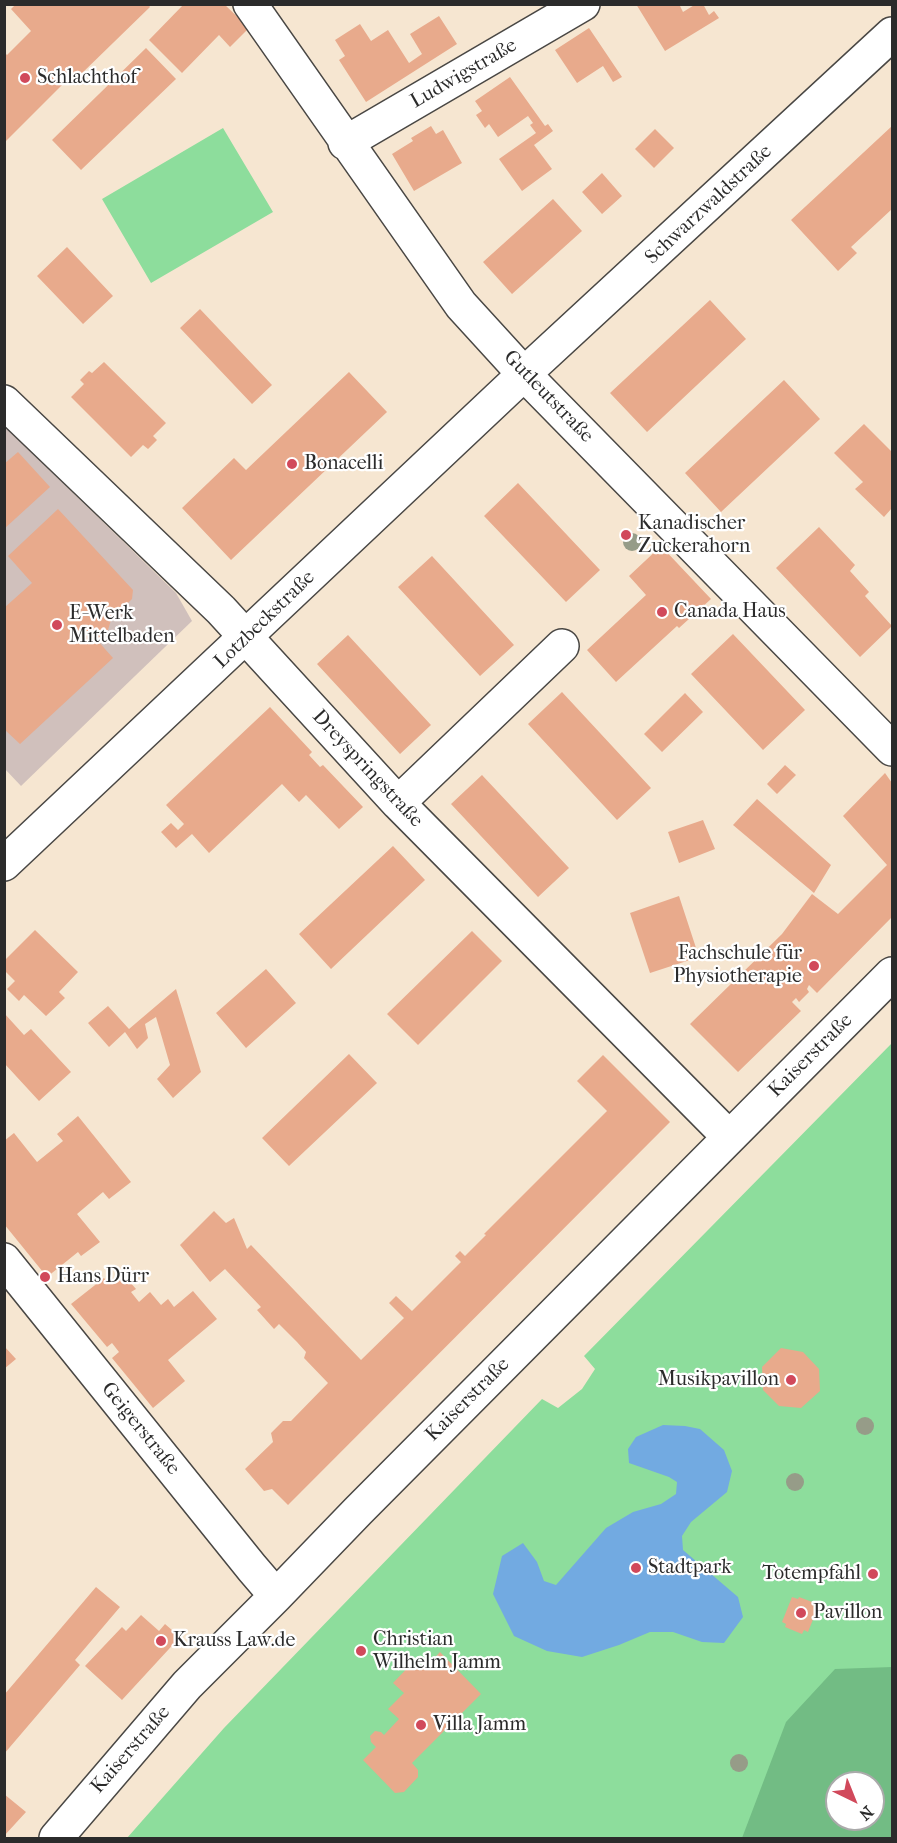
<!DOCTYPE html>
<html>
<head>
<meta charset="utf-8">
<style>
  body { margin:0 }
  #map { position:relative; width:897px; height:1843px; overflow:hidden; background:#f6e6d1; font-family:"IM FELL French Canon",serif }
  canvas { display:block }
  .frame { position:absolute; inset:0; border:6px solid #2b2b2b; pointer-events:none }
  .north { position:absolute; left:825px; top:1771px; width:60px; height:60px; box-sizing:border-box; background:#fff; border:2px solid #aaa; border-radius:50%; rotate:137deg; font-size:16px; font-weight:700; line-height:24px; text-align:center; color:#2b2b2b }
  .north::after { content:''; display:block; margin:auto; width:21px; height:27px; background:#d1495b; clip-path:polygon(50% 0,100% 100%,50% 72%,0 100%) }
</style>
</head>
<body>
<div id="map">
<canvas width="897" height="1843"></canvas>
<div class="frame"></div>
<div class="north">N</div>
</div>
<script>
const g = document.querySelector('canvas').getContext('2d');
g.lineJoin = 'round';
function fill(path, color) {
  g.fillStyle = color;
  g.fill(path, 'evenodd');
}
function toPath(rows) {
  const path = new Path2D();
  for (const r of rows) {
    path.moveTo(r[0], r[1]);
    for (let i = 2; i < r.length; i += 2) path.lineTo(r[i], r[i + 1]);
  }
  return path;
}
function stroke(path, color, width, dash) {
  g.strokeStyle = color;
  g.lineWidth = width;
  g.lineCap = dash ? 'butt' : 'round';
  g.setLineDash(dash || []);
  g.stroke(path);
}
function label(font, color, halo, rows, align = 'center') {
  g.font = font + ' "IM FELL French Canon",serif';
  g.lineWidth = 4.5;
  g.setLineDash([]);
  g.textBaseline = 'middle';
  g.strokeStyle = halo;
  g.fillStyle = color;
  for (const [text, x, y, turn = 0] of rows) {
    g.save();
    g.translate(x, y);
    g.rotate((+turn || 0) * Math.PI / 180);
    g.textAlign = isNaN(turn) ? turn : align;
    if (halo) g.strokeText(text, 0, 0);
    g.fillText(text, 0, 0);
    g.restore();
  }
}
fill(toPath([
  [4,426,176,593,192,621,21,786,4,768]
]), '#d0c0bc');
fill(toPath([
  [223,128,273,212,151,283,102,199],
  [892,1043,892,1838,127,1838,224,1728,542,1399,558,1408,582,1389,595,1369,584,1356],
  [837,1783,873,1783,873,1819,837,1819]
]), '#8ddd9c');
fill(toPath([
  [892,1667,892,1838,742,1838,786,1722,835,1669],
  [837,1783,873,1783,873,1819,837,1819]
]), '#72bc84');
fill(toPath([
  [663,1425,685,1426,700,1429,724,1450,732,1471,727,1492,691,1522,682,1536,683,1550,738,1597,743,1617,724,1643,702,1642,673,1632,650,1632,619,1645,582,1657,547,1651,514,1636,493,1594,502,1556,523,1543,537,1562,544,1581,556,1585,606,1528,633,1512,661,1504,676,1494,677,1482,669,1477,629,1463,628,1449,636,1437]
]), '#72aae1');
fill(toPath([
  [16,4,148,4,150,7,77,78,73,74,5,142,5,53,7,55,31,31,11,9],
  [184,4,224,4,249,28,230,47,219,35,182,73,149,40],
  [636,4,679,4,683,12,696,4,703,4,709,15,714,11,719,18,665,51],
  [439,16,457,44,366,102,339,60,345,56,335,40,360,24,371,41,388,30,409,63,422,54,410,34],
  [589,28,622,77,613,82,603,66,577,83,555,50],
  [146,48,176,79,81,170,52,140],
  [510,77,545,126,548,124,553,131,534,145,552,169,522,191,499,159,536,133,530,125,533,123,528,116,498,137,489,124,485,128,476,115,482,111,475,101],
  [431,126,436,134,443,130,462,163,414,191,392,154,413,141,411,138],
  [892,126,892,209,851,247,857,253,838,271,791,220],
  [655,129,674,148,654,168,635,149],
  [602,173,622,196,602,214,582,192],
  [553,199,582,231,512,294,483,262],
  [67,247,113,296,83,324,37,276],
  [710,300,746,339,647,432,610,393],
  [200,309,272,385,252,404,180,328],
  [104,362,166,423,153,436,157,440,148,449,143,445,131,457,71,397,84,384,80,380,89,371,92,373],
  [349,372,387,412,231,560,182,508,234,458,246,470],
  [784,380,820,419,721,512,685,473],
  [864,424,892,452,892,508,884,517,855,489,863,482,834,453],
  [18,452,50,487,4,529,4,464],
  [518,483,600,570,566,602,484,516],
  [58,509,133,590,132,599,111,620,108,630,97,640,113,658,20,744,4,729,4,608,32,583,8,556],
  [819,527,855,565,850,571,869,592,865,596,892,626,860,657,776,568],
  [661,546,711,599,679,628,677,626,616,682,587,650,646,595,629,576],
  [432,556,514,645,480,676,398,587],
  [733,634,805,710,763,750,691,674],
  [348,635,431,725,400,754,317,664],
  [562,692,651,788,617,820,528,724],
  [685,693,703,712,662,752,644,734],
  [270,707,312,752,309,755,320,767,323,765,363,807,339,829,306,795,299,802,282,784,209,853,192,834,176,848,161,832,171,823,178,830,184,824,166,805],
  [785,765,796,775,777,794,767,784],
  [885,773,892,783,892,917,817,993,809,985,807,989,809,992,799,1002,796,998,792,1002,801,1011,738,1072,690,1024,782,934,812,894,838,914,887,865,843,816],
  [482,775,569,868,538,897,451,804],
  [757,799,831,865,814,893,733,825],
  [703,820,715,849,679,863,668,832],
  [393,846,425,880,331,969,299,934],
  [679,896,699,957,650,973,630,913],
  [35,930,78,972,59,992,65,998,46,1016,24,995,19,1001,7,989,15,981,4,970,4,961],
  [472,931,502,961,418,1045,387,1014],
  [266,969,296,1003,246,1048,216,1013],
  [176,989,201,1072,173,1098,157,1079,170,1065,156,1017,145,1024,148,1038,137,1049,125,1032,109,1047,88,1023,108,1006,129,1029],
  [4,1013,24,1035,31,1029,71,1072,39,1101,4,1063],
  [349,1054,377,1083,289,1166,262,1138],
  [603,1055,670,1122,288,1505,272,1489,264,1491,245,1469,273,1442,271,1433,283,1421,291,1421,328,1383,304,1358,306,1352,297,1342,279,1324,274,1329,257,1310,261,1307,225,1269,210,1282,180,1245,214,1211,226,1223,234,1218,247,1249,251,1245,361,1360,404,1318,389,1303,396,1296,412,1311,461,1262,455,1256,460,1251,465,1256,486,1235,484,1234,607,1111,577,1081],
  [78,1116,131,1182,109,1199,103,1192,77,1214,100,1242,81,1256,78,1252,47,1277,4,1224,4,1141,14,1133,37,1162,63,1141,57,1134],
  [121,1272,136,1289,131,1292,139,1302,150,1292,161,1305,168,1299,174,1307,193,1291,217,1319,168,1360,185,1381,153,1408,112,1358,119,1352,112,1343,107,1347,71,1304,104,1278,108,1283],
  [4,1346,16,1359,4,1369],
  [781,1348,803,1352,819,1369,820,1391,801,1408,779,1406,763,1390,762,1367],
  [96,1587,120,1607,75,1660,80,1665,4,1754,4,1695],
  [792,1597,798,1599,799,1597,815,1603,813,1606,818,1607,808,1632,804,1630,802,1634,785,1627,786,1624,782,1622],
  [141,1615,159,1631,165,1624,180,1637,122,1700,85,1666,122,1627,126,1631],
  [440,1652,481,1694,412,1763,418,1770,418,1777,404,1792,395,1793,363,1760,376,1747,371,1742,370,1736,375,1731,381,1732,384,1735,399,1719,388,1709,404,1693,393,1683,415,1660,424,1669],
  [4,1794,26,1812,4,1836]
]), '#e8aa8c');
const minor = toPath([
  [250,4,461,305,524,374,892,749],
  [345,143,583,4],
  [4,402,221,610,398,803,729,1137],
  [398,803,562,646],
  [4,864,524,374,892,34],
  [4,1260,252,1568,276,1596],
  [56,1838,187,1685,276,1596,358,1511,892,974]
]);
stroke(minor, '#494744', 36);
stroke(minor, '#fff', 33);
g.fillStyle = '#969c88';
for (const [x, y] of [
  [632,542],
  [865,1426],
  [795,1482],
  [739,1763]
]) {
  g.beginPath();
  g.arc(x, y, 9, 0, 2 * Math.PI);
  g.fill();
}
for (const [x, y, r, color] of [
  [25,78,6,"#d1495b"],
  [292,464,6,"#d1495b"],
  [626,535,6,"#d1495b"],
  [662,612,6,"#d1495b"],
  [57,625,6,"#d1495b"],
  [814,966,6,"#d1495b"],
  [45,1277,6,"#d1495b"],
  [791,1380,6,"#d1495b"],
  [636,1568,6,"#d1495b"],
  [873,1574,6,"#d1495b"],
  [801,1613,6,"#d1495b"],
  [161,1641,6,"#d1495b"],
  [361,1651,6,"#d1495b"],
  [421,1725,6,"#d1495b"]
]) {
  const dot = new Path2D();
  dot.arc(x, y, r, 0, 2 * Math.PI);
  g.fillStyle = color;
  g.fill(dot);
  stroke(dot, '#fff', 2);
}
label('20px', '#2b2b2b', '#fff', [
  ["Ludwigstraße",464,74,-30],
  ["Schwarzwaldstraße",709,205,-43],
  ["Gutleutstraße",548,397,46],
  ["Lotzbeckstraße",265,620,-44],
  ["Dreyspringstraße",367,769,47],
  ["Kaiserstraße",811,1056,-45],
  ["Kaiserstraße",468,1400,-45],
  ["Geigerstraße",140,1429,51],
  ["Kaiserstraße",131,1750,-49]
]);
label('20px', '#2b2b2b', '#fff', [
  ["Schlachthof",37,78],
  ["Bonacelli",304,464],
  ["Kanadischer",638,524],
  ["Zuckerahorn",638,547],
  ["Canada Haus",674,612],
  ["E-Werk",69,614],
  ["Mittelbaden",69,637],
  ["Fachschule für",802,954,"right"],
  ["Physiotherapie",802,977,"right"],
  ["Hans Dürr",57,1277],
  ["Musikpavillon",779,1380,"right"],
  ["Stadtpark",648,1568],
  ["Totempfahl",861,1574,"right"],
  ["Pavillon",813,1613],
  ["Christian",373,1640],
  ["Wilhelm Jamm",373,1663],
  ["Krauss Law.de",173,1641],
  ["Villa Jamm",433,1725]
], 'left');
</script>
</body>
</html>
